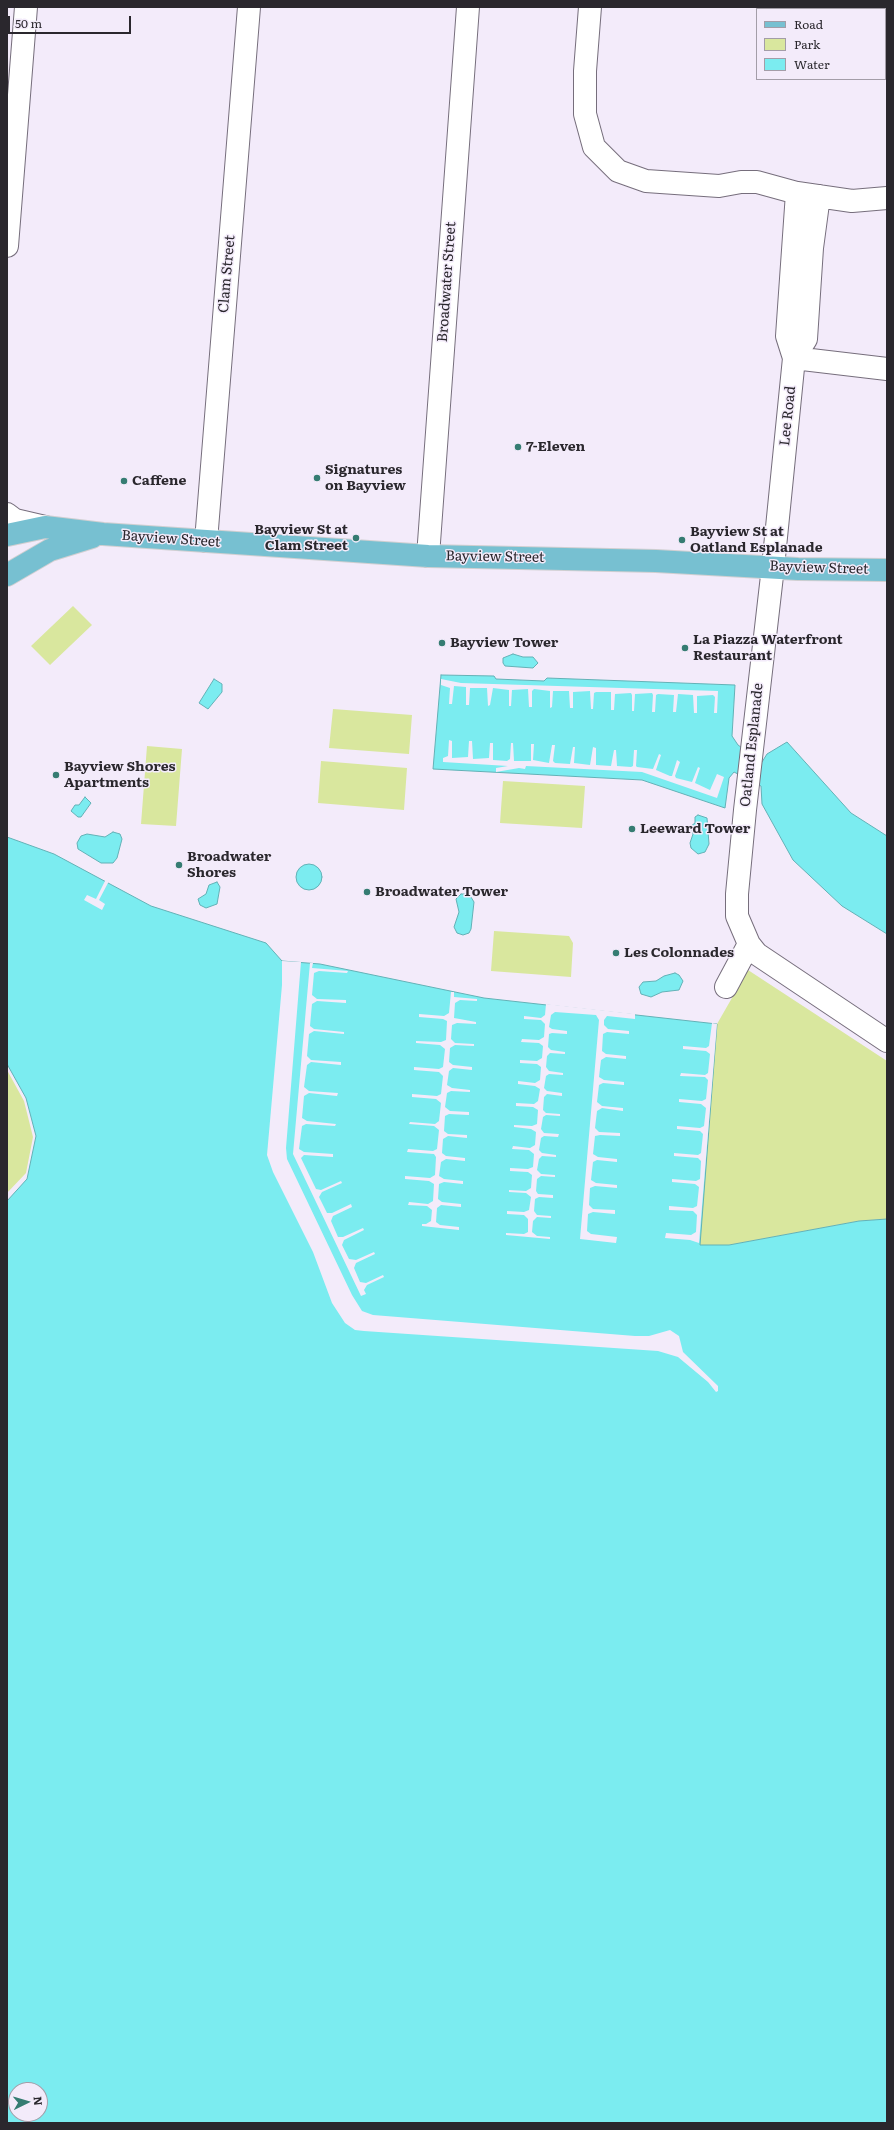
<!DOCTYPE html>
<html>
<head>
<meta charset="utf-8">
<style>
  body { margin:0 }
  #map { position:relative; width:894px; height:2130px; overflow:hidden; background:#f3ebfa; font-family:Literata,serif }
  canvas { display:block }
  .frame { position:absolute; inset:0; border:8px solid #2a272d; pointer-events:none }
  .legend { position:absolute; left:756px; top:8px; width:130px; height:72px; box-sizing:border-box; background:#f3ebfa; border:1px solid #a39da8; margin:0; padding:5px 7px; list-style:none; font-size:12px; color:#2a272d }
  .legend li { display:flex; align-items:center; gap:8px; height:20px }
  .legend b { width:20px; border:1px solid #a39da8 }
  .north { position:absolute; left:8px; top:2082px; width:40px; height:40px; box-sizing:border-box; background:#f3ebfa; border:1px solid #a39da8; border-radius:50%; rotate:85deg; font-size:11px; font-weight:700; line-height:16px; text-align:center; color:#2a272d }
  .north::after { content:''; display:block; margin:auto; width:14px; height:18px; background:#357c72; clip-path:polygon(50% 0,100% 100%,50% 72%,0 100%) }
  .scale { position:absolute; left:8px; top:16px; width:123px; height:18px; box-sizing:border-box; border:2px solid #2a272d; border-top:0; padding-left:5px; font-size:12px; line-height:14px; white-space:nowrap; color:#2a272d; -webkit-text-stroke:3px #f3ebfa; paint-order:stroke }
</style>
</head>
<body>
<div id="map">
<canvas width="894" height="2130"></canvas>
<div class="frame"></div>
<ul class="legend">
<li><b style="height:5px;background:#77c0d1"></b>Road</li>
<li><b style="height:11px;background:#d9e79e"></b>Park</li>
<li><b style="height:11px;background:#7becf0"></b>Water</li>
</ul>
<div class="north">N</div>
<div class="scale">50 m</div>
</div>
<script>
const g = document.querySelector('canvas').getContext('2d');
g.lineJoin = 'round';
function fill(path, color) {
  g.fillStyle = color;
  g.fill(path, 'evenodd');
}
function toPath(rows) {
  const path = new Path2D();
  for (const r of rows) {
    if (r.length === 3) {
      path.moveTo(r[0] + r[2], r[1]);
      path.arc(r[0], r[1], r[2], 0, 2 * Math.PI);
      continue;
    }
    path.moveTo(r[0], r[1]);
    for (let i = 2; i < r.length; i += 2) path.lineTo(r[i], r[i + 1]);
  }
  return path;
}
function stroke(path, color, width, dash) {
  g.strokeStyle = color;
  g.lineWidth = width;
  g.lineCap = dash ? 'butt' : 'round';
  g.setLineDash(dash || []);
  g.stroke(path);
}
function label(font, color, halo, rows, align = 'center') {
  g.font = font + ' Literata,serif';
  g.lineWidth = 3;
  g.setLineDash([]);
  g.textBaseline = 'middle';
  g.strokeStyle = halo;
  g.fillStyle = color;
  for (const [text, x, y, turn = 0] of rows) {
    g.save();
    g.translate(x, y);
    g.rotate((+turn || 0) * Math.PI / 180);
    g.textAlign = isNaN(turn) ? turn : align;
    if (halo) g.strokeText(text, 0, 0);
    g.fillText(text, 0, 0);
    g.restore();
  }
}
fill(toPath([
  [73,606,92,625,50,665,31,646],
  [333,709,412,715,409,754,329,748],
  [147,746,182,749,176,826,141,824],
  [321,761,407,768,404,810,318,803],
  [503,781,585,786,582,828,500,823],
  [494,931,569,936,573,943,571,977,491,971],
  [748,970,887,1061,887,1219,859,1221,729,1245,700,1245,699,1243,717,1024],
  [7,1070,24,1101,33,1137,26,1173,7,1193]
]), '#d9e79e');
const water = toPath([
  [771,7,887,7,887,65,885,66,885,9,771,9,771,7],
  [513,654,523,657,533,657,538,663,533,668,505,666,503,663,503,658,513,654],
  [441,675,494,676,496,679,544,681,547,678,735,685,732,736,738,745,762,762,767,754,787,742,851,813,887,836,887,934,842,906,793,860,762,804,761,786,734,772,729,778,725,808,642,780,433,769,441,675],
  [214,679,222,684,222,692,208,709,199,703,214,679],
  [85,797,91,803,81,817,78,817,71,811,75,805,79,805,85,797],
  [698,815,707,818,709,844,705,852,698,854,691,848,690,843,693,834,691,826,695,823,695,817,698,815],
  [113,832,120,834,122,839,117,858,113,863,101,863,78,849,77,843,81,836,87,834,105,837,113,832],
  [7,837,54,854,151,906,266,943,282,961,320,964,484,998,717,1024,700,1245,729,1245,859,1221,887,1219,887,2123,7,2123,7,1201,27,1179,36,1136,26,1098,7,1064,7,837],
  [16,2090,40,2090,40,2114,16,2114,16,2090],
  [309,877,13],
  [217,882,220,887,217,904,206,908,200,905,198,899,206,894,209,885,217,882],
  [461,894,469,894,474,902,471,929,469,933,463,935,457,933,454,927,459,912,456,899,461,894],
  [675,973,679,975,683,981,679,990,662,992,651,997,641,994,639,987,643,982,656,981,664,976,675,973]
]);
fill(water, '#7becf0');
stroke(water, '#63b1b6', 1);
fill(toPath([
  [441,679,461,683,718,691,717,713,714,713,715,697,713,695,697,696,697,713,694,713,693,695,678,694,676,712,673,712,674,695,658,694,656,695,655,712,652,712,653,695,652,693,635,694,634,711,632,711,632,695,631,693,615,694,614,710,611,710,611,692,596,692,594,693,593,709,591,709,590,691,573,692,573,708,570,708,569,691,553,691,552,707,550,708,550,691,534,689,532,691,532,707,529,707,528,689,512,690,511,706,509,706,509,690,493,688,490,705,488,706,487,688,470,688,469,705,466,705,466,687,454,686,452,704,449,704,450,688,441,685],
  [449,740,452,741,452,758,468,757,469,741,472,741,473,759,489,758,490,743,493,743,493,760,507,761,510,759,511,743,513,743,514,761,531,761,531,744,534,744,533,760,549,763,552,745,555,745,553,761,555,763,570,764,573,747,575,747,574,763,590,765,593,747,596,748,596,765,611,766,614,750,616,750,617,766,631,767,633,766,634,750,637,750,636,766,637,767,653,769,659,754,661,755,656,770,670,776,672,776,677,760,680,762,675,776,676,778,692,782,698,767,700,768,695,783,710,790,717,774,724,777,717,798,642,772,526,766,525,769,519,768,496,772,496,768,508,766,443,762,443,758,448,756],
  [106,879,109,881,99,900,105,904,102,910,84,900,87,895,96,899],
  [282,961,301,962,286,1148,287,1159,352,1295,362,1311,373,1315,635,1336,649,1336,670,1330,679,1336,683,1352,718,1386,718,1391,716,1392,708,1382,678,1357,658,1351,364,1331,355,1330,345,1323,332,1303,313,1252,273,1172,267,1155,282,985],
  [310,963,313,963,312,968,348,971,347,973,319,971,314,973,312,995,317,999,346,1000,346,1003,317,1001,312,1004,310,1026,314,1029,344,1032,344,1034,314,1031,309,1034,307,1056,311,1060,341,1062,341,1065,311,1062,307,1065,304,1087,309,1091,338,1093,337,1096,309,1093,304,1096,302,1118,307,1121,336,1124,335,1126,306,1124,302,1126,299,1149,304,1152,333,1154,333,1157,304,1155,301,1158,316,1189,321,1190,341,1181,342,1183,322,1192,319,1197,327,1213,332,1213,351,1204,352,1207,333,1216,331,1221,338,1237,343,1237,363,1228,364,1230,344,1240,342,1245,349,1259,356,1260,374,1252,375,1254,356,1263,354,1268,360,1282,366,1283,383,1275,384,1277,367,1285,364,1290,366,1294,361,1296,293,1154],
  [451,992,454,992,454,997,477,999,477,1001,460,1000,455,1003,454,1018,476,1022,476,1024,457,1023,452,1025,451,1039,455,1043,474,1044,474,1046,455,1045,450,1048,449,1062,453,1065,472,1067,472,1070,453,1068,449,1071,447,1085,452,1088,470,1090,470,1092,451,1091,447,1093,445,1107,450,1111,469,1112,469,1115,449,1114,445,1116,444,1131,448,1134,467,1135,467,1138,448,1136,443,1139,442,1153,446,1156,465,1158,465,1161,446,1159,441,1162,439,1176,444,1179,463,1181,463,1184,444,1182,439,1184,438,1199,442,1202,461,1204,461,1207,441,1205,437,1208,436,1222,440,1225,459,1227,459,1230,422,1226,422,1224,426,1224,431,1221,432,1210,427,1206,408,1205,409,1202,428,1204,433,1201,434,1184,429,1181,405,1179,405,1176,430,1178,435,1175,436,1157,434,1154,407,1152,408,1149,433,1151,437,1149,439,1130,434,1126,409,1124,410,1122,435,1124,439,1121,441,1103,436,1099,412,1097,412,1094,437,1096,441,1094,443,1076,439,1072,414,1070,414,1067,439,1069,443,1067,445,1049,440,1045,416,1043,416,1041,441,1042,446,1040,447,1021,443,1019,419,1017,419,1014,444,1016,449,1013],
  [546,1004,635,1014,635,1019,607,1016,604,1020,604,1025,608,1029,629,1031,629,1034,607,1032,603,1034,602,1051,606,1054,626,1056,626,1059,606,1057,601,1060,599,1077,604,1080,624,1082,624,1085,603,1083,599,1085,597,1102,602,1106,623,1108,623,1111,602,1108,597,1111,595,1128,599,1132,620,1133,620,1136,600,1135,595,1136,593,1154,598,1157,617,1159,617,1162,597,1160,593,1162,591,1180,596,1183,617,1185,617,1188,595,1186,590,1188,589,1205,593,1209,615,1210,615,1214,593,1212,588,1214,587,1231,591,1234,617,1237,616,1243,580,1239,599,1020,596,1015,555,1012,551,1015,549,1027,552,1029,567,1031,567,1034,552,1033,549,1034,548,1047,551,1050,565,1052,565,1054,550,1053,547,1056,546,1067,549,1071,563,1073,563,1075,549,1074,546,1076,544,1088,547,1091,562,1093,562,1096,547,1094,544,1097,543,1110,546,1113,560,1114,560,1116,546,1115,543,1117,541,1129,544,1133,559,1134,558,1137,544,1136,541,1138,539,1150,542,1153,556,1155,556,1157,542,1156,539,1159,537,1170,541,1174,555,1175,555,1177,541,1176,537,1179,536,1191,538,1194,553,1195,553,1198,539,1197,535,1199,534,1211,537,1215,551,1216,551,1218,537,1217,533,1221,532,1232,537,1236,550,1237,550,1239,506,1235,506,1233,524,1234,528,1232,528,1219,524,1215,507,1214,507,1211,524,1212,529,1210,531,1197,526,1193,509,1192,509,1190,526,1191,531,1188,532,1175,528,1172,510,1171,510,1168,528,1169,533,1167,534,1154,529,1150,512,1149,513,1146,530,1148,535,1145,536,1132,531,1129,514,1127,514,1125,532,1126,537,1124,538,1110,533,1107,516,1106,516,1103,534,1104,538,1101,540,1089,535,1086,518,1084,518,1081,535,1083,540,1080,541,1067,537,1064,520,1063,520,1060,537,1061,542,1058,543,1046,539,1043,521,1042,522,1039,539,1040,544,1037,545,1024,541,1020,524,1019,524,1016,541,1018,545,1015],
  [712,1023,717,1024,699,1243,690,1240,665,1238,666,1233,691,1235,696,1232,697,1215,693,1211,669,1210,669,1206,693,1208,697,1206,699,1187,695,1184,672,1182,672,1179,696,1181,700,1179,701,1161,698,1158,674,1156,674,1153,698,1155,701,1153,703,1134,700,1131,677,1129,677,1126,700,1128,704,1126,706,1108,701,1104,679,1102,679,1099,702,1101,706,1099,708,1080,705,1077,680,1076,681,1073,705,1075,708,1073,710,1054,706,1051,683,1049,683,1046,706,1048,709,1046]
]), '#f3ebfa');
const minor = toPath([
  [590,7,585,71,585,114,594,147,618,171,646,181,719,186,741,182,757,182,797,193,852,201,887,198],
  [797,193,787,336,794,358,773,567,745,810,737,894,737,916,749,944,757,954,887,1041],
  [7,246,26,7],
  [794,358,806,339,812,248,819,196],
  [794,358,887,369],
  [7,514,15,520,45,527],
  [206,541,249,7],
  [428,556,468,7],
  [726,987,749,944]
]);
const major = toPath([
  [7,535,45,527,103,534,428,556,656,561,798,569,887,570],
  [7,575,50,550,92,537]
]);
stroke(minor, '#766e7c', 24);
stroke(major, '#d0cfd1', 24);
stroke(minor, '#fff', 22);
stroke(major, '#77c0d1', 22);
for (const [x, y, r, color] of [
  [518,447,4,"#357c72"],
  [317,478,4,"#357c72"],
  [124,481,4,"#357c72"],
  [356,538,4,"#357c72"],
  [682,540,4,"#357c72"],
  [442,643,4,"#357c72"],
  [685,648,4,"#357c72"],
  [56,775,4,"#357c72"],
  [632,829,4,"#357c72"],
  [179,865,4,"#357c72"],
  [367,892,4,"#357c72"],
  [616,953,4,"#357c72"]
]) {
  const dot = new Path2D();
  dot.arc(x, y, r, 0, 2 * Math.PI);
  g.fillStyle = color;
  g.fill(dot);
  stroke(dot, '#f3ebfa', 1.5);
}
label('14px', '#2a272d', '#f3ebfa', [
  ["Clam Street",227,274,-85],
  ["Broadwater Street",447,282,-86],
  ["Lee Road",788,416,-84],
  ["Bayview Street",171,539,4],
  ["Bayview Street",495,557,1],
  ["Bayview Street",819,568,2],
  ["Oatland Esplanade",752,745,-84]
]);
label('bold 14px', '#2a272d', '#f3ebfa', [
  ["7-Eleven",526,447],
  ["Signatures",325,470],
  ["on Bayview",325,486],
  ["Caffene",132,481],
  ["Bayview St at",348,530,"right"],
  ["Clam Street",348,546,"right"],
  ["Bayview St at",690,532],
  ["Oatland Esplanade",690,548],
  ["La Piazza Waterfront",693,640],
  ["Restaurant",693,656],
  ["Bayview Tower",450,643],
  ["Bayview Shores",64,767],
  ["Apartments",64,783],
  ["Leeward Tower",640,829],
  ["Broadwater",187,857],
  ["Shores",187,873],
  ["Broadwater Tower",375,892],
  ["Les Colonnades",624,953]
], 'left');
</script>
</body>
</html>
